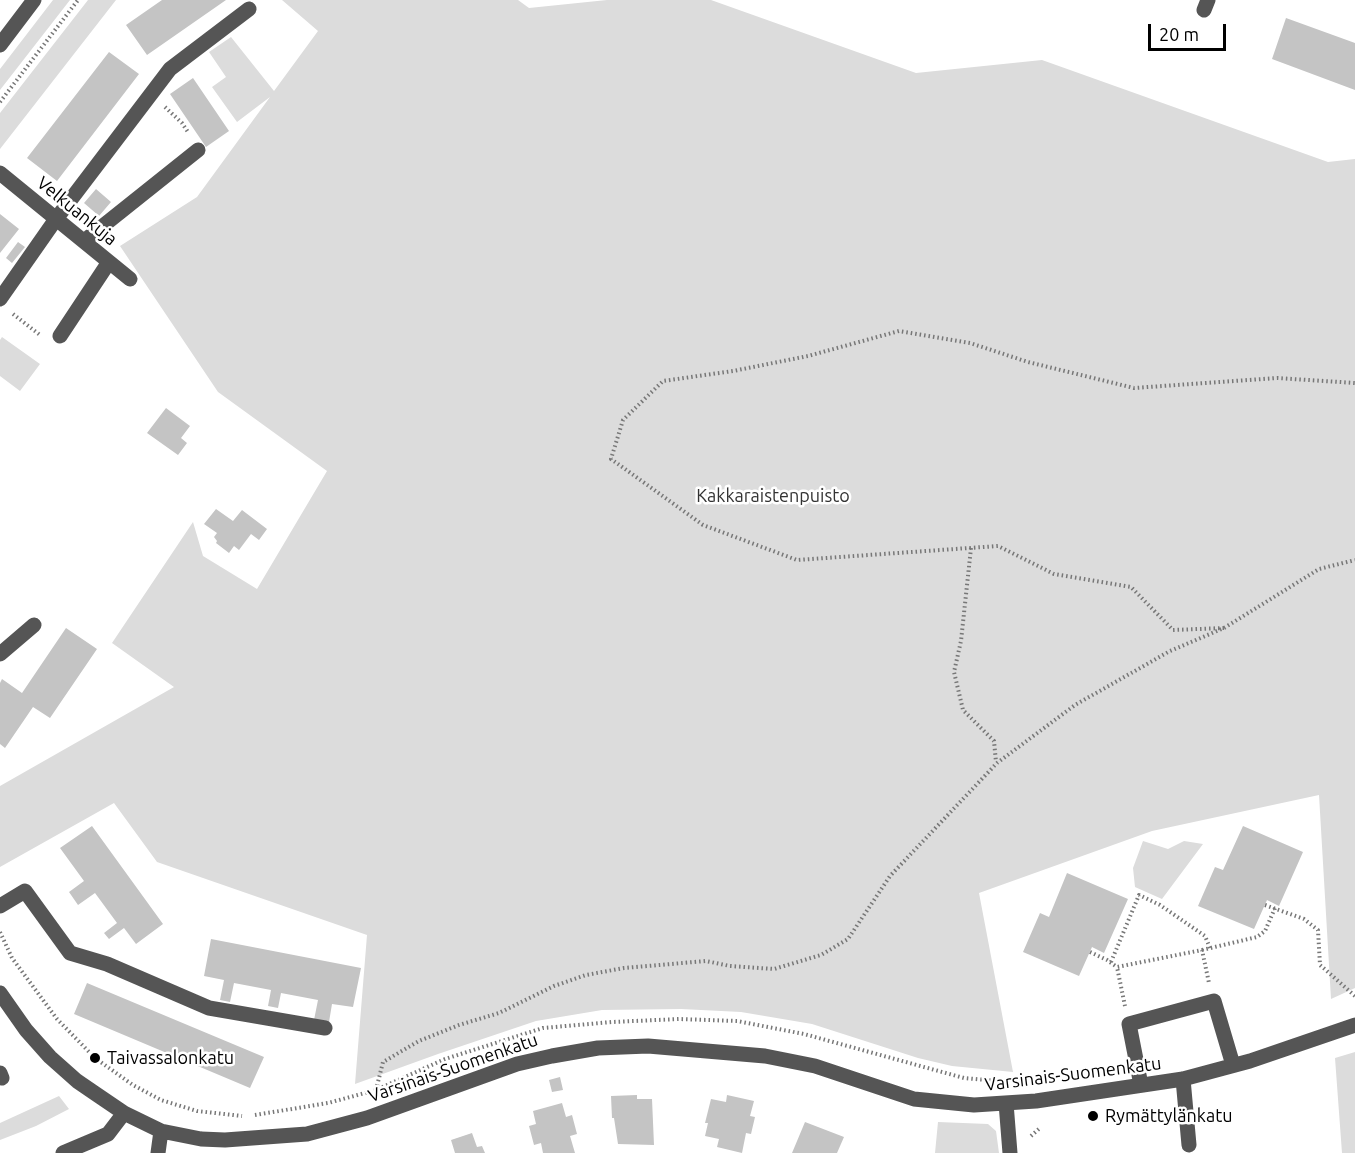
<!DOCTYPE html>
<html>
<head>
<meta charset="utf-8">
<style>
  body { margin:0 }
  #map { position:relative; width:1355px; height:1153px; overflow:hidden; background:#fff; font-family:Ubuntu,sans-serif }
  canvas { display:block }
  .scale { position:absolute; left:1148px; top:24px; width:78px; height:27px; box-sizing:border-box; border:3px solid #000; border-top:0; padding-left:8px; font-size:18px; line-height:21px; white-space:nowrap; color:#000; -webkit-text-stroke:4px #fff; paint-order:stroke }
</style>
</head>
<body>
<div id="map">
<canvas width="1355" height="1153"></canvas>
<div class="scale">20 m</div>
</div>
<script>
const g = document.querySelector('canvas').getContext('2d');
g.lineJoin = 'round';
function fill(path, color) {
  g.fillStyle = color;
  g.fill(path, 'evenodd');
}
function toPath(rows) {
  const path = new Path2D();
  for (const r of rows) {
    path.moveTo(r[0], r[1]);
    for (let i = 2; i < r.length; i += 2) path.lineTo(r[i], r[i + 1]);
  }
  return path;
}
function stroke(path, color, width, dash) {
  g.strokeStyle = color;
  g.lineWidth = width;
  g.lineCap = dash ? 'butt' : 'round';
  g.setLineDash(dash || []);
  g.stroke(path);
}
function label(font, color, halo, rows, align = 'center') {
  g.font = font + ' Ubuntu,sans-serif';
  g.lineWidth = 5;
  g.setLineDash([]);
  g.textBaseline = 'middle';
  g.strokeStyle = halo;
  g.fillStyle = color;
  for (const [text, x, y, turn = 0] of rows) {
    g.save();
    g.translate(x, y);
    g.rotate((+turn || 0) * Math.PI / 180);
    g.textAlign = isNaN(turn) ? turn : align;
    if (halo) g.strokeText(text, 0, 0);
    g.fillText(text, 0, 0);
    g.restore();
  }
}
fill(toPath([
  [53,0,70,0,0,90,0,69],
  [88,0,116,0,0,149,0,113],
  [282,0,518,0,529,8,607,0,711,0,916,73,1042,60,1328,162,1355,159,1355,988,1331,999,1319,795,1152,831,979,893,1013,1072,952,1066,918,1058,812,1024,741,1012,681,1009,602,1010,536,1021,438,1054,355,1084,367,935,157,862,114,803,0,867,0,786,174,687,112,643,193,522,203,556,257,589,327,471,218,392,120,246,197,197,270,97,237,122,212,87,226,77,209,52,231,37,274,91,318,31],
  [2,337,40,364,20,391,0,376,0,340],
  [1143,841,1168,849,1184,841,1203,844,1162,899,1135,887,1133,868],
  [1355,1052,1355,1153,1342,1153,1335,1058],
  [59,1096,69,1109,36,1126,0,1140,0,1123],
  [938,1122,988,1124,996,1131,999,1153,935,1153]
]), '#dcdcdc');
fill(toPath([
  [162,0,226,0,147,55,126,25],
  [1286,18,1355,43,1355,90,1272,59],
  [109,52,139,74,57,181,27,158],
  [193,78,229,131,206,147,170,94],
  [96,189,111,202,99,216,84,203],
  [0,214,19,229,0,253],
  [18,242,25,247,12,263,6,258],
  [166,408,190,426,181,438,187,443,178,455,147,433],
  [216,509,233,521,242,510,267,529,259,540,251,534,239,550,234,546,229,553,216,543,217,541,214,537,217,533,204,524],
  [66,628,97,649,50,718,33,707,5,748,0,744,0,683,2,679,22,693],
  [92,826,163,924,136,944,124,928,109,939,104,933,117,923,95,893,78,905,69,892,84,881,60,848],
  [1243,826,1303,852,1279,906,1267,900,1254,929,1198,906,1215,867,1223,870],
  [1067,873,1128,899,1104,953,1092,947,1079,976,1023,952,1040,913,1049,917],
  [211,939,361,968,353,1007,332,1004,329,1022,314,1020,318,1000,281,993,278,1008,268,1006,271,990,234,983,230,1002,220,1000,224,980,204,976],
  [87,983,264,1057,250,1088,74,1014],
  [560,1077,563,1090,552,1092,549,1080],
  [637,1095,637,1099,652,1099,654,1145,618,1144,614,1118,612,1118,611,1096],
  [727,1095,754,1101,750,1116,755,1117,751,1134,746,1133,742,1153,717,1147,719,1139,705,1136,708,1123,705,1123,711,1099,726,1102],
  [562,1103,566,1117,572,1115,577,1134,570,1136,575,1153,543,1153,541,1143,534,1145,529,1126,536,1124,533,1111],
  [805,1122,844,1137,837,1153,792,1153],
  [472,1133,477,1147,482,1146,485,1153,455,1153,451,1140]
]), '#c4c4c4');
stroke(toPath([
  [0,102,78,0],
  [165,107,182,123,188,132],
  [13,314,40,335],
  [971,548,961,641,954,672,963,710,994,741,996,762],
  [1224,628,1173,630,1131,587,1054,574,998,546,797,560,703,525,611,459,623,420,663,381,733,371,808,356,899,331,970,343,1028,362,1134,388,1277,378,1355,383],
  [1265,905,1304,919,1318,930,1320,965,1355,996],
  [0,932,12,958,57,1019,95,1058,133,1085,161,1100,197,1111,242,1116],
  [1202,950,1257,937,1265,931,1275,908],
  [1090,952,1107,960,1117,967],
  [1111,962,1139,895,1160,905,1205,936,1210,948],
  [1125,1006,1117,967,1202,950,1209,983],
  [376,1090,383,1062,419,1041,459,1025,499,1013,554,986,586,975,624,968,706,961,730,966,774,969,821,955,848,939,890,876,997,763,1075,705,1170,651,1224,628,1319,569,1355,560],
  [255,1115,328,1103,376,1090,445,1059,543,1028,612,1022,679,1019,737,1021,804,1034,964,1078,997,1081],
  [1031,1136,1041,1127]
]), '#777', 4, [1.5, 3]);
stroke(toPath([
  [1204,10,1208,0],
  [0,45,34,0],
  [0,173,130,279],
  [84,241,198,150],
  [0,299,56,219,170,69,249,9],
  [60,336,109,262],
  [0,654,34,625],
  [0,906,25,891,70,953,107,964,209,1008,325,1028],
  [0,993,26,1030,50,1057,77,1081,96,1094,124,1113,161,1131,201,1139,225,1140,307,1134,367,1118,517,1064,552,1056,598,1048,648,1046,765,1056,815,1066,914,1099,974,1105,1036,1101,1183,1079,1250,1061,1355,1025],
  [0,1073,2,1078],
  [1183,1079,1189,1145],
  [1141,1085,1129,1024,1214,1001,1233,1065],
  [1006,1103,1010,1153],
  [63,1153,108,1134,124,1113],
  [158,1153,161,1131]
]), '#555', 15);
for (const [x, y, r, color] of [
  [95,1058,6,"#000"],
  [1093,1116,6,"#000"]
]) {
  const dot = new Path2D();
  dot.arc(x, y, r, 0, 2 * Math.PI);
  g.fillStyle = color;
  g.fill(dot);
  stroke(dot, '#fff', 2);
}
label('18px', '#000', '#fff', [
  ["Velkuankuja",77,211,39],
  ["Varsinais-Suomenkatu",453,1068,-19],
  ["Varsinais-Suomenkatu",1073,1074,-7]
]);
label('18px', '#333', '#fff', [
  ["Kakkaraistenpuisto",773,496]
]);
label('18px', '#000', '#fff', [
  ["Taivassalonkatu",107,1058],
  ["Rymättylänkatu",1105,1116]
], 'left');
</script>
</body>
</html>
